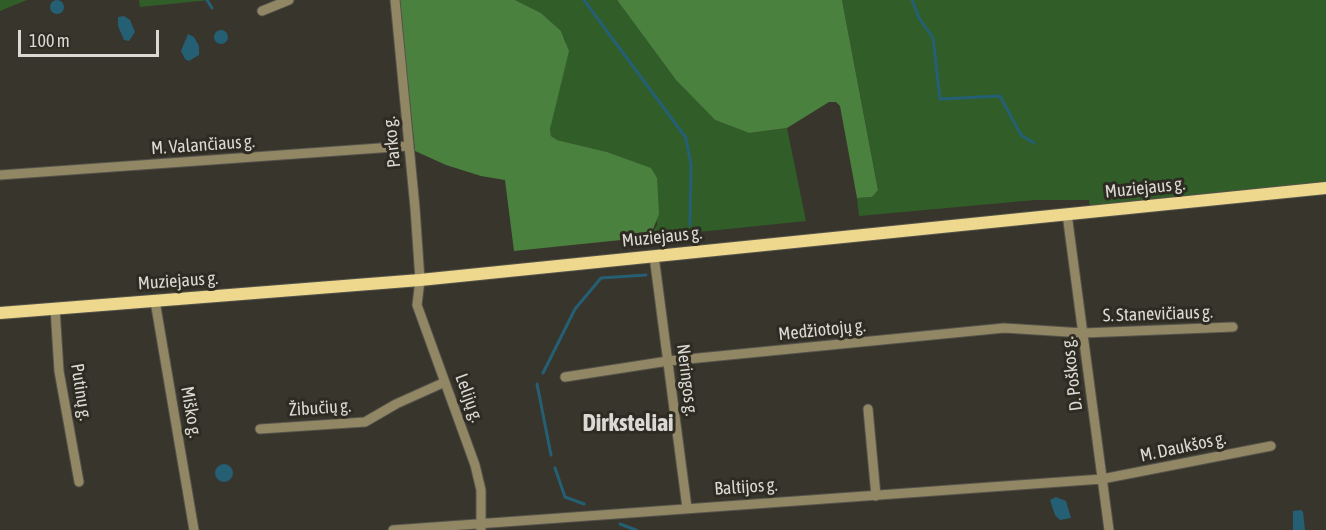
<!DOCTYPE html>
<html>
<head>
<meta charset="utf-8">
<style>
  body { margin:0 }
  #map { position:relative; width:1326px; height:530px; overflow:hidden; background:#38352d; font-family:"Asap Condensed",sans-serif }
  canvas { display:block }
  .scale { position:absolute; left:18px; top:30px; width:141px; height:27px; box-sizing:border-box; border:3px solid #dbd9d4; border-top:0; padding-left:8px; font-size:18px; line-height:21px; white-space:nowrap; color:#dbd9d4; -webkit-text-stroke:4px #2e2b23; paint-order:stroke }
</style>
</head>
<body>
<div id="map">
<canvas width="1326" height="530"></canvas>
<div class="scale">100 m</div>
</div>
<script>
const g = document.querySelector('canvas').getContext('2d');
g.lineJoin = 'round';
function fill(path, color) {
  g.fillStyle = color;
  g.fill(path, 'evenodd');
}
function toPath(rows) {
  const path = new Path2D();
  for (const r of rows) {
    if (r.length === 3) {
      path.moveTo(r[0] + r[2], r[1]);
      path.arc(r[0], r[1], r[2], 0, 2 * Math.PI);
      continue;
    }
    path.moveTo(r[0], r[1]);
    for (let i = 2; i < r.length; i += 2) path.lineTo(r[i], r[i + 1]);
  }
  return path;
}
function stroke(path, color, width, dash) {
  g.strokeStyle = color;
  g.lineWidth = width;
  g.lineCap = dash ? 'butt' : 'round';
  g.setLineDash(dash || []);
  g.stroke(path);
}
function label(font, color, halo, rows, align = 'center') {
  g.font = font + ' "Asap Condensed",sans-serif';
  g.lineWidth = 6;
  g.setLineDash([]);
  g.textBaseline = 'middle';
  g.strokeStyle = halo;
  g.fillStyle = color;
  for (const [text, x, y, turn = 0] of rows) {
    g.save();
    g.translate(x, y);
    g.rotate((+turn || 0) * Math.PI / 180);
    g.textAlign = isNaN(turn) ? turn : align;
    if (halo) g.strokeText(text, 0, 0);
    g.fillText(text, 0, 0);
    g.restore();
  }
}
fill(toPath([
  [0,0,27,0,0,11],
  [139,0,210,0,140,7],
  [515,0,617,0,676,80,715,120,749,133,787,128,806,221,650,237,657,225,651,169,607,152,557,140,551,136,550,129,566,42,561,31,541,13],
  [842,0,1326,0,1326,182,1090,207,1089,200,1035,200,859,216,857,198,872,197,878,189]
]), '#315e28');
fill(toPath([
  [399,0,515,0,541,13,561,31,569,51,550,129,551,136,557,140,607,152,651,168,657,178,659,214,650,237,514,251,505,180,481,176,446,165,415,151],
  [617,0,842,0,878,190,872,197,857,198,840,106,836,102,829,102,787,128,749,133,715,120,676,80]
]), '#4a813e');
fill(toPath([
  [57,7,7],
  [124,16,130,20,135,32,129,41,124,40,118,26,118,17],
  [221,37,7],
  [188,34,194,37,199,46,199,55,189,61,185,59,181,51],
  [224,473,9],
  [1056,497,1066,501,1071,518,1060,520,1055,515,1050,500],
  [1301,510,1303,512,1305,530,1293,530,1293,511]
]), '#255f74');
stroke(toPath([
  [207,0,212,8],
  [584,0,686,138,691,165,690,225],
  [912,0,919,18,933,38,940,99,1000,96,1021,135,1034,143],
  [543,373,575,309,601,278,646,275],
  [537,384,551,455],
  [555,468,565,497,584,504],
  [620,524,636,530]
]), '#255f74', 3);
const minor = toPath([
  [395,0,415,208,420,280,417,305,475,465,481,490,481,530],
  [262,11,289,0],
  [0,175,408,146],
  [1067,214,1109,530],
  [654,256,687,508],
  [155,301,194,530],
  [55,308,59,371,79,482],
  [565,377,668,361,1004,328,1084,333,1233,327],
  [868,409,876,496],
  [260,429,365,422,396,404,445,382],
  [393,530,1102,479,1271,446]
]);
const major = toPath([
  [0,313,420,280,1326,188]
]);
stroke(minor, '#55534b', 11);
stroke(major, '#55534b', 14);
stroke(minor, '#918764', 9);
stroke(major, '#edd88d', 12);
label('18px', '#dbd9d4', '#2e2b23', [
  ["Parko g.",392,142,-96],
  ["M. Valančiaus g.",203,145,-4],
  ["Muziejaus g.",1145,188,-6],
  ["Muziejaus g.",662,237,-6],
  ["Muziejaus g.",178,281,-4],
  ["S. Stanevičiaus g.",1158,314,-2],
  ["Medžiotojų g.",822,330,-6],
  ["D. Poškos g.",1072,374,-97],
  ["Neringos g.",687,380,83],
  ["Putinų g.",81,392,81],
  ["Lelijų g.",469,398,70],
  ["Žibučių g.",320,408,-4],
  ["Miško g.",191,412,80],
  ["M. Daukšos g.",1183,447,-12],
  ["Baltijos g.",746,487,-4]
]);
label('bold 24px', '#dbd9d4', '#2e2b23', [
  ["Dirksteliai",628,423]
]);
</script>
</body>
</html>
